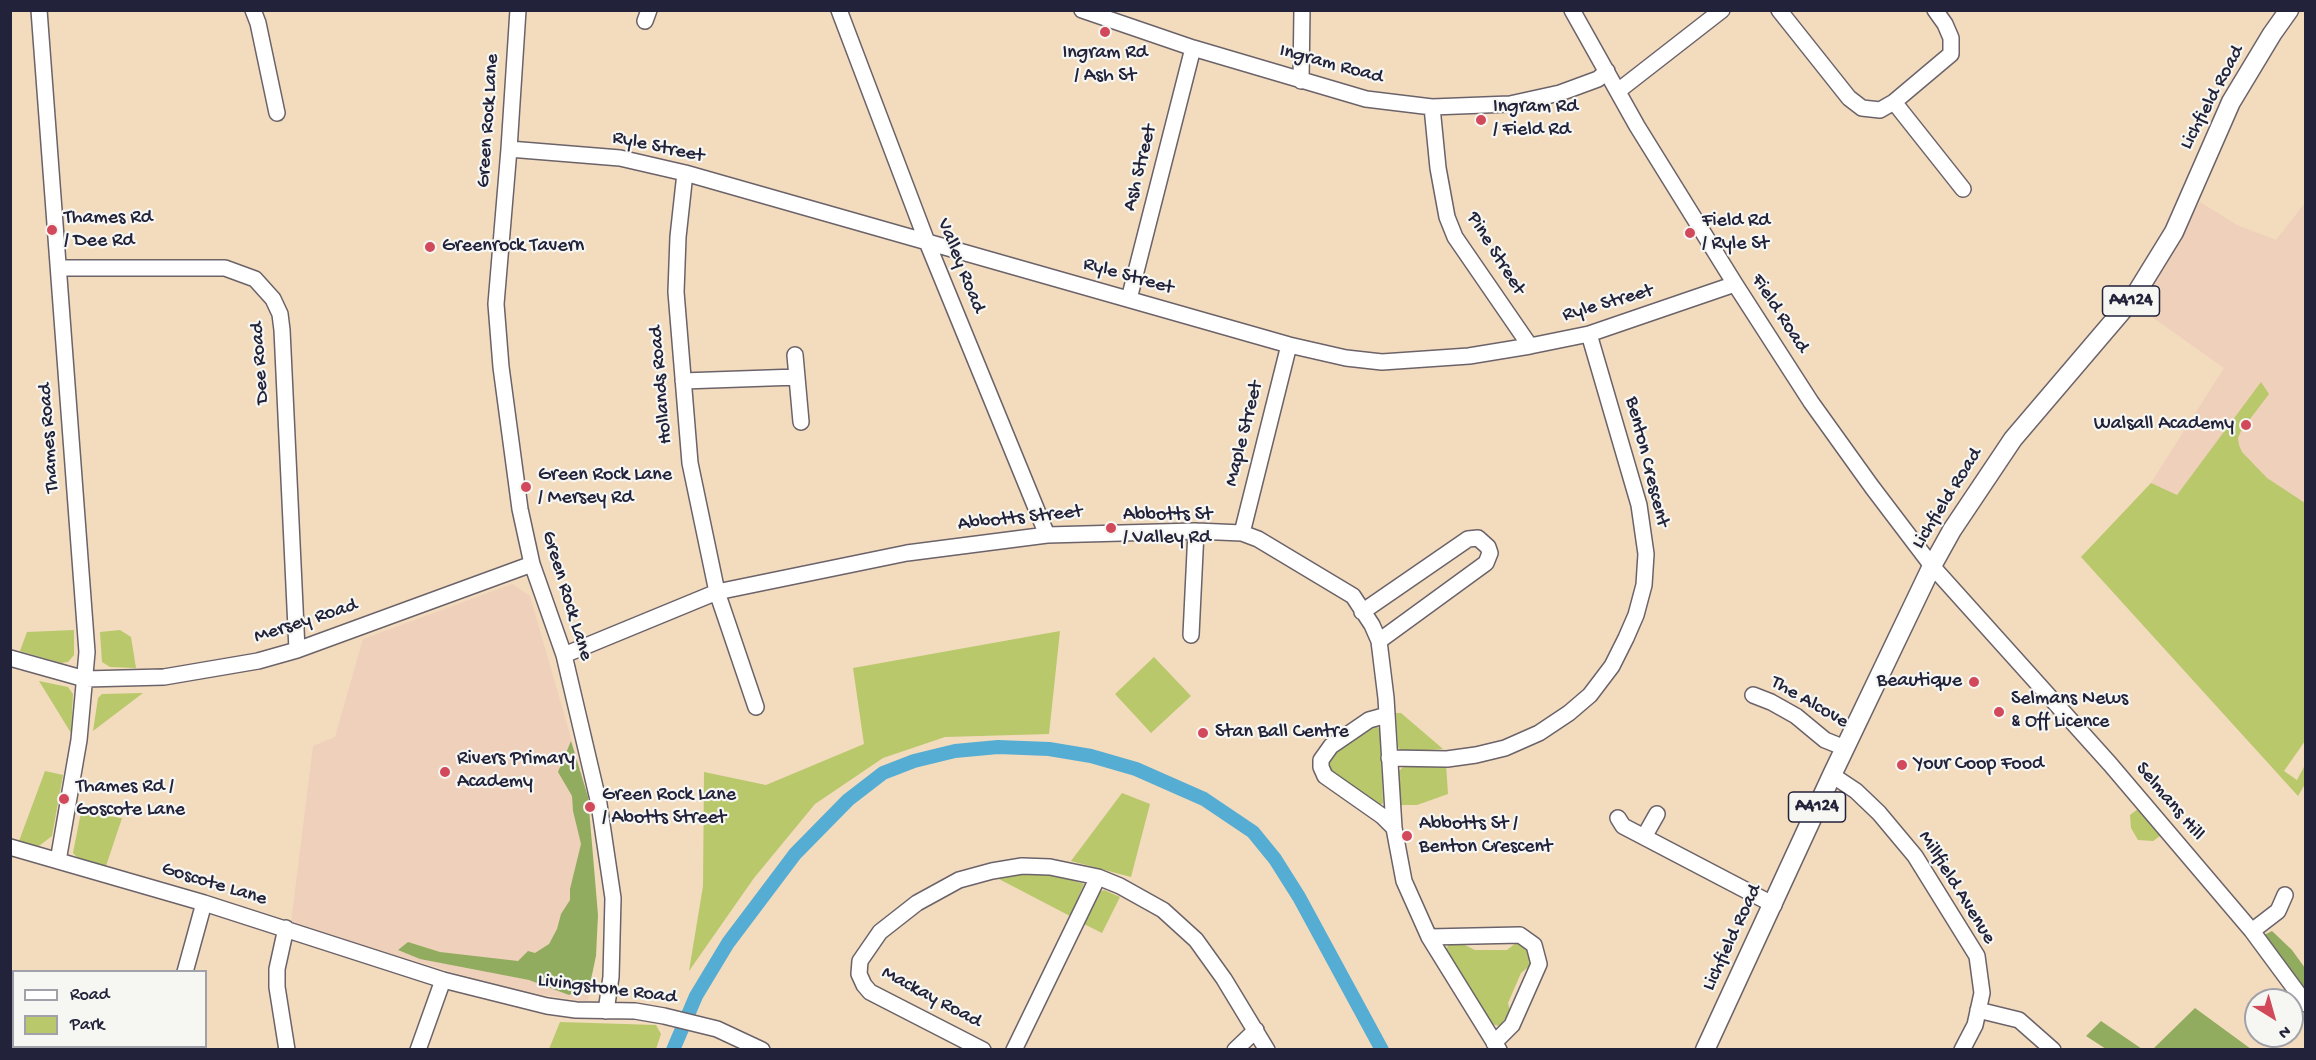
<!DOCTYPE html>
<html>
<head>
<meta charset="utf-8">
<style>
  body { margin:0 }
  #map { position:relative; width:2316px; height:1060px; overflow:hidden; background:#f3dbbe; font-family:"Gochi Hand",sans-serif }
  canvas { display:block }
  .frame { position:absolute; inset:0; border:12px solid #22223b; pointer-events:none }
  .legend { position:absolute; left:12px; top:970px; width:195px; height:78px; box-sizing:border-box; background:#f6f6f2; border:2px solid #a1a1a9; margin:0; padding:8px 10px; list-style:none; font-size:18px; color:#22223b }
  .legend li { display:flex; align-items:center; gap:12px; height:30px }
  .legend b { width:30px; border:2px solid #a1a1a9 }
  .north { position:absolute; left:2244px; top:988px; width:60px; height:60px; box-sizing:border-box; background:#f6f6f2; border:2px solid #a1a1a9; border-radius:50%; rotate:143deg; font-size:16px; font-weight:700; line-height:24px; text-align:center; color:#22223b }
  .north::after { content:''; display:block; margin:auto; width:21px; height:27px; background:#d1495b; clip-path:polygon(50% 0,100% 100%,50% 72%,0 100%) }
</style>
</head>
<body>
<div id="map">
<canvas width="2316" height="1060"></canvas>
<div class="frame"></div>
<ul class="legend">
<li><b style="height:8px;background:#fff"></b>Road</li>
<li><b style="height:16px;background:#b8c86b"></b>Park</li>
</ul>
<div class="north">N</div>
</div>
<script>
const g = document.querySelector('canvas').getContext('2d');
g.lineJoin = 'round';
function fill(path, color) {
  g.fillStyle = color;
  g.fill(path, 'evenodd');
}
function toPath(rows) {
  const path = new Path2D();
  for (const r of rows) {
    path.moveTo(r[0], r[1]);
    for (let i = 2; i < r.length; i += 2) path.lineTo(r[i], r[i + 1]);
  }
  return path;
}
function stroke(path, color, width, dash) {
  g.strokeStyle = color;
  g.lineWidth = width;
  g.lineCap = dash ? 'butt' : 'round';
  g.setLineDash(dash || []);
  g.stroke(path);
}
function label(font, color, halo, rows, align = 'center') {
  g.font = font + ' "Gochi Hand",sans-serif';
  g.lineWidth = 4.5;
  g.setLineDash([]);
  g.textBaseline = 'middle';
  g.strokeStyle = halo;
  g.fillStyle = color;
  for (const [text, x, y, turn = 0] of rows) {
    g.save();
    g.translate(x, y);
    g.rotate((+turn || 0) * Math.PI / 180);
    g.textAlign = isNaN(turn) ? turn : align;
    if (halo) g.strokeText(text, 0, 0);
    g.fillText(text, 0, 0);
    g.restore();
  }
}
fill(toPath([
  [2200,202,2237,225,2276,240,2305,203,2306,727,2259,753,2081,557,2151,483,2224,368,2138,307],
  [512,584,530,596,588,797,598,915,588,1002,508,989,291,923,313,746,335,737,363,639]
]), '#efd0bb');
fill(toPath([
  [2261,382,2269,394,2241,431,2238,438,2239,445,2242,452,2267,478,2305,503,2305,741,2284,771,2297,780,2305,765,2305,784,2298,796,2081,557,2151,483,2177,495],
  [74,630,74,655,68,662,61,663,20,651,27,632],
  [120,630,131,637,136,668,110,667,102,662,100,632],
  [1060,631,1049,734,945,737,883,758,815,804,754,878,689,971,703,886,704,772,766,785,864,744,853,668],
  [1154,657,1191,696,1151,733,1115,694],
  [39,681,68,687,73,694,71,733],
  [143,693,93,731,98,698,102,694],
  [1396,713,1401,713,1443,749,1402,752,1398,747],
  [1373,724,1380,729,1383,803,1378,806,1328,772,1326,760,1343,744],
  [1446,764,1448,794,1417,805,1400,805,1399,771,1405,765],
  [45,771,63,775,52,836,39,846,19,841],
  [1122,793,1150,804,1131,877,1071,861],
  [2138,809,2160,836,2153,841,2138,840,2131,828,2130,815],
  [81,812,122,818,106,866,79,859,73,853],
  [1024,874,1054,875,1084,884,1070,916,997,878],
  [1104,890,1120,897,1102,933,1084,924,1098,893],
  [1450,943,1463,944,1475,950,1507,950,1516,943,1527,947,1532,964,1521,973,1508,1003,1510,1011,1500,1026,1491,1024,1446,949],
  [560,1022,656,1025,661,1034,656,1049,549,1049]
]), '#b8c86b');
fill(toPath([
  [571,741,588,797,598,915,596,956,590,984,569,995,529,980,420,959,398,950,408,942,440,952,518,961,528,951,535,953,549,944,557,929,561,914,570,900,570,889,581,844,573,811,572,796,558,772],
  [2272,931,2292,950,2305,968,2305,996,2260,937],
  [2195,1008,2251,1049,2252,1049,2153,1049],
  [2101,1021,2142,1049,2106,1049,2086,1036]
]), '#92ac5f');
stroke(toPath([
  [673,1050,696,996,728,943,795,854,848,800,883,773,914,761,955,751,998,747,1049,749,1091,756,1136,769,1204,799,1253,832,1275,859,1299,897,1382,1050]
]), '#56add3', 14);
const minor = toPath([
  [39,10,87,652,79,740,58,861],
  [253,10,258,23,277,113],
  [518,10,509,149,496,304,501,367,520,509,532,564,564,655,599,804,613,898,611,977,606,1011],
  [839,10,927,242,1047,535],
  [1082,10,1193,48,1366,99,1432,107,1510,104,1560,93,1598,79,1607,71],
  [1572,10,1637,126,1735,284,1811,402,1872,487,1932,566,2110,764,2252,931,2306,1004],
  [1779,10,1849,98,1862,108,1880,110,1894,102,1951,54,1951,38,1945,24,1935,10],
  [645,21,649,10],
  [1301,81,1302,10],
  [1618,91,1722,10],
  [1894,102,1963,189],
  [1432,107,1438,168,1447,217,1455,237,1530,346],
  [509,149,620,158,685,173,1289,345,1346,358,1382,362,1469,356,1530,346,1589,334,1735,284],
  [685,173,678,237,676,292,690,463,717,592,756,707],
  [59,268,225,268,255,279,273,299,280,314,282,330,297,650],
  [1129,299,1193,48],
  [795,355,801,422],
  [683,381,797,377],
  [1242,533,1289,345],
  [1362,612,1468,539,1478,538,1488,547,1490,553,1486,563,1379,641],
  [1191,635,1196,531],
  [564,655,717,592,907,553,1047,535,1196,531,1242,533,1258,539,1353,596,1372,625,1379,641,1386,698,1394,828,1404,881,1429,937,1499,1050],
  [10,658,85,679,164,677,258,661,297,650,532,564],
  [1753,695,1771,702,1796,716,1825,740,1845,748],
  [1387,715,1369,720,1331,746,1321,760,1321,767,1325,776,1382,816,1394,828],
  [1389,758,1447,759,1476,755,1505,748,1539,733,1569,713,1590,695,1612,666,1626,638,1636,615,1644,585,1646,554,1639,505,1589,334],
  [1832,775,1856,791,1879,813,1915,856,1977,956,1982,993,1975,1025,1962,1050],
  [1618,818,1623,826,1774,905],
  [1644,837,1657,814],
  [10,847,204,903,443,980,547,1006,576,1010,635,1011,664,1016,717,1029,762,1050],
  [286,928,277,969,277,987,287,1050],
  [2252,931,2278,911,2285,895],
  [1429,937,1520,935,1534,945,1539,964,1512,1025,1494,1043],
  [185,972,204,903],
  [1978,1010,2019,1020,2053,1050],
  [164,1050,165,1046],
  [418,1050,443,980],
  [983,1050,870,992,864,985,859,974,860,961,880,932,917,903,959,880,992,871,1022,866,1050,867,1098,877,1120,886,1163,910,1196,940,1224,979,1267,1050],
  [1014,1050,1098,877],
  [1235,1050,1256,1030]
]);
const major = toPath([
  [1705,1050,1832,775,1932,566,1952,530,2013,439,2134,297,2174,232,2231,102,2272,34,2289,10]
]);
stroke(minor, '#6b6369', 18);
stroke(major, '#6b6369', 21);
stroke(minor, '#fff', 15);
stroke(major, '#fff', 18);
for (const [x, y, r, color] of [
  [1105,32,6,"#d1495b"],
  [1481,120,6,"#d1495b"],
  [52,230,6,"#d1495b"],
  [1690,233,6,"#d1495b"],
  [430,247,6,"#d1495b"],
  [2246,425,6,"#d1495b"],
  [526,487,6,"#d1495b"],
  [1111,528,6,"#d1495b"],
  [1974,682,6,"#d1495b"],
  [1999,712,6,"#d1495b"],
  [1203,733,6,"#d1495b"],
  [1902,765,6,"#d1495b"],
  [445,772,6,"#d1495b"],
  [64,799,6,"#d1495b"],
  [590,807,6,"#d1495b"],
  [1407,836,6,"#d1495b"]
]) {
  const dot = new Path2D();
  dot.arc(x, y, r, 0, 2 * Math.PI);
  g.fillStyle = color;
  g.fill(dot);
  stroke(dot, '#f6f6f2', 2);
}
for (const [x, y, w] of [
  [2131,301,57],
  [1817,807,57]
]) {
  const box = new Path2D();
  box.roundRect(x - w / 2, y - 15, w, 30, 4.5);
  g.fillStyle = '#f6f6f2';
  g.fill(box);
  stroke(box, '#22223b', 1.5);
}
label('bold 18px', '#22223b', null, [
  ["A4124",2131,301],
  ["A4124",1817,807]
]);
label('20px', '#22223b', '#f6f6f2', [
  ["Ingram Rd",1105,54,"center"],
  ["/ Ash St",1105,77,"center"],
  ["Ingram Rd",1493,108],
  ["/ Field Rd",1493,131],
  ["Thames Rd",64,219],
  ["/ Dee Rd",64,242],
  ["Field Rd",1702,222],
  ["/ Ryle St",1702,245],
  ["Greenrock Tavern",442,247],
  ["Walsall Academy",2234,425,"right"],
  ["Green Rock Lane",538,476],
  ["/ Mersey Rd",538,499],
  ["Abbotts St",1123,516],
  ["/ Valley Rd",1123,539],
  ["Beautique",1962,682,"right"],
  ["Selmans News",2011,700],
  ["& Off Licence",2011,723],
  ["Stan Ball Centre",1215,733],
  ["Rivers Primary",457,760],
  ["Academy",457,783],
  ["Your Coop Food",1914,765],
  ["Thames Rd /",76,788],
  ["Goscote Lane",76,811],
  ["Green Rock Lane",602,796],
  ["/ Abotts Street",602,819],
  ["Abbotts St /",1419,825],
  ["Benton Crescent",1419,848]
], 'left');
label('20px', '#22223b', '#f6f6f2', [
  ["Ingram Road",1331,65,15],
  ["Lichfield Road",2213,98,-62],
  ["Green Rock Lane",489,121,-86],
  ["Ryle Street",658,148,12],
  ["Ash Street",1141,168,-76],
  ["Pine Street",1495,254,58],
  ["Valley Road",960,266,68],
  ["Ryle Street",1128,277,16],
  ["Ryle Street",1608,304,-16],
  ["Field Road",1779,314,57],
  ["Dee Road",261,363,-94],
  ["Hollands Road",662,385,-95],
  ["Maple Street",1245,434,-76],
  ["Thames Road",50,438,-94],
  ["Benton Crescent",1646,462,76],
  ["Lichfield Road",1948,499,-58],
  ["Abbotts Street",1020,519,-6],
  ["Green Rock Lane",566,596,73],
  ["Mersey Road",306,622,-18],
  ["The Alcove",1809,703,30],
  ["Selmans Hill",2169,802,50],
  ["Goscote Lane",214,885,17],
  ["Millfield Avenue",1956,888,58],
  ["Lichfield Road",1733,938,-65],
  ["Livingstone Road",607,990,7],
  ["Mackay Road",931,998,28]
]);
</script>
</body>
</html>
